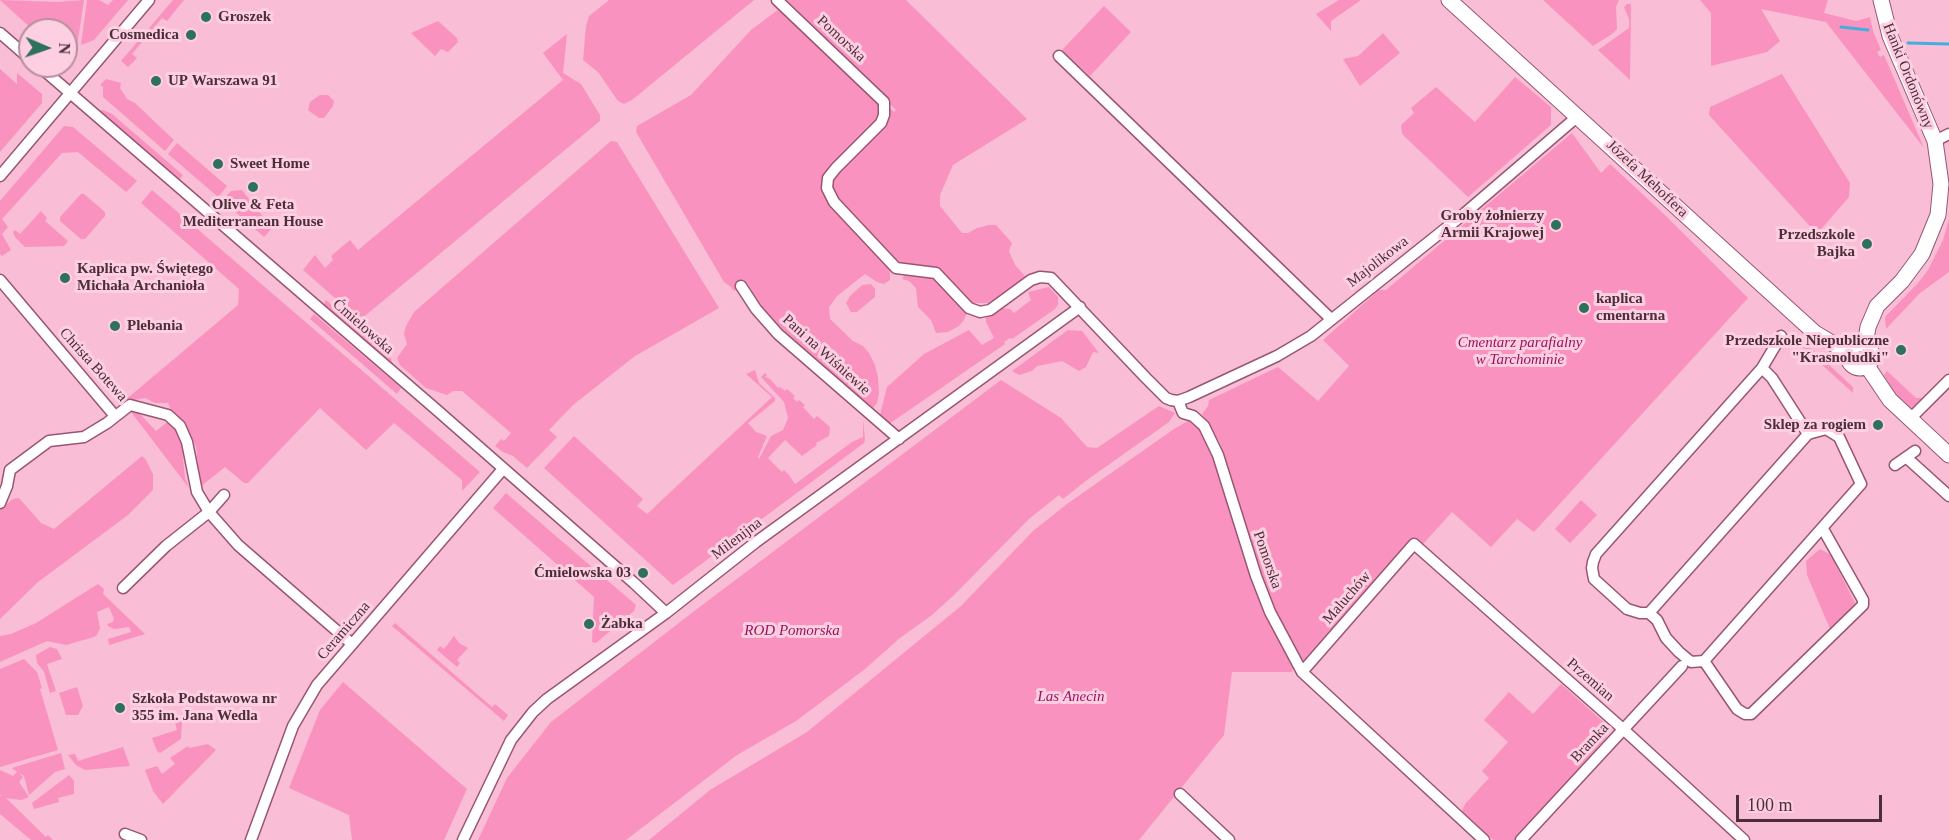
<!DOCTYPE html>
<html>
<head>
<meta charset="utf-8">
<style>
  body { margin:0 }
  #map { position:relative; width:1949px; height:840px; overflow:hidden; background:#f9bdd5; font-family:Georgia,serif }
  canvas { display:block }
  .north { position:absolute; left:18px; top:18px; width:60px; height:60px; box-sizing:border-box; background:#fdcfe1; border:2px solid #b68f9e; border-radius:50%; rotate:92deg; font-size:16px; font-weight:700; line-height:24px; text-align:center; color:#4b2e3a }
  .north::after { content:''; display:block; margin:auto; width:21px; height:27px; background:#2e6f5d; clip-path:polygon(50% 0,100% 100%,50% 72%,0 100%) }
  .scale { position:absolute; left:1736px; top:795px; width:146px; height:27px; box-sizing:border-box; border:3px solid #4b2e3a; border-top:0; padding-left:8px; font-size:18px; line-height:21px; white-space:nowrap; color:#4b2e3a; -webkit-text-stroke:4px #fdcfe1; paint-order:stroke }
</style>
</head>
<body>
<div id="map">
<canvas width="1949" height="840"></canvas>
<div class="north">N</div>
<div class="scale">100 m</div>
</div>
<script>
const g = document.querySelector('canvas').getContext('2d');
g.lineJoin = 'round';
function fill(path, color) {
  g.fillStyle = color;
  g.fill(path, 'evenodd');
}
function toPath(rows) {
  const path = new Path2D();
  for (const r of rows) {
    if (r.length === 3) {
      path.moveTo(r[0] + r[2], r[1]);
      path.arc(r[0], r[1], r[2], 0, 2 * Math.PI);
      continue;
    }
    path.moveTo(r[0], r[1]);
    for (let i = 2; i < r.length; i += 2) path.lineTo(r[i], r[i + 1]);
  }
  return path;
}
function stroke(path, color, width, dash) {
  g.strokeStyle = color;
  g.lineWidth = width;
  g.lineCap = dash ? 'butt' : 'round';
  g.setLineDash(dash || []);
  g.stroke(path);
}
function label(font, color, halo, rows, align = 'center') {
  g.font = font + ' Georgia,serif';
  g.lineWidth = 6;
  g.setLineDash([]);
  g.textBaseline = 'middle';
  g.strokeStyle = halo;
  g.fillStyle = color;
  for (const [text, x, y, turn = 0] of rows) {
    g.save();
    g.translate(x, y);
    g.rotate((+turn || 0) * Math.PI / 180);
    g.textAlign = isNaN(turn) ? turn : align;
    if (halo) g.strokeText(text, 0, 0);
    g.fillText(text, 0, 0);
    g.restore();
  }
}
fill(toPath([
  [0,0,57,2,84,0,77,46,66,51,66,30,33,30],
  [87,0,99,0,108,5,113,0,128,0,94,40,81,45],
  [173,0,184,0,167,21,162,18,132,54,137,58,128,67,121,61],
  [609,0,754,0,632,100,624,104,618,101,598,72,583,60,586,26,589,16],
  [782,0,906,0,1027,119,953,165,940,195,940,206,962,233,968,233,977,228,989,225,996,225,1012,243,1009,251,1015,265,1026,277,988,303,973,303,940,272,902,265,838,199,832,187,833,180,837,171,879,129,886,104,894,112,896,110],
  [1339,0,1361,0,1331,21,1331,31,1316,14],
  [1543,0,1619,0,1616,7,1617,29,1612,34,1593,46],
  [1700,0,1828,0,1824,13,1856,21,1870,17,1873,31,1881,50,1877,52,1880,57,1884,55,1924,148,1826,22,1761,9,1780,41,1767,52,1711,66,1711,13],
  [1627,4,1631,4,1630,80,1598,50,1629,28,1629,19,1624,7],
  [1104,6,1131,32,1090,76,1062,50],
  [779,9,880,102,882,116,822,188,888,267,890,273,890,280,884,284,877,282,865,274,837,296,829,307,830,319,853,341,863,346,869,353,875,365,878,377,879,394,877,403,872,409,768,316,747,283,734,291,731,287,724,282,636,132,637,126,691,95,751,30],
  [438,21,457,38,458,42,448,52,441,49,435,56,411,33],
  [1383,33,1400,53,1360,86,1343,59,1358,56],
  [567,34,563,73,581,84,600,115,600,121,360,320,303,270,315,255,325,268,333,260,331,256,350,240,358,250,563,80,543,53],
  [0,69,17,84,17,73,42,94,42,103,0,152],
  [1782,74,1850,183,1849,197,1817,234,1709,115,1710,107],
  [1515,77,1551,107,1551,125,1468,197,1402,134,1401,125,1414,113,1411,108,1436,87,1475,122],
  [106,79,121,83,120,88,127,99,135,103,174,140,165,151,103,97,103,87,100,85],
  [320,95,328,95,334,101,333,106,324,118,319,118,308,110,310,102],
  [103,110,112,114,183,175,179,180,100,111],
  [64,126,73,127,137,181,126,192,78,152,62,153,2,219,8,227,2,234,11,250,2,256,0,254,0,201],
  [1572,133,1601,173,1610,164,1665,215,1748,298,1534,532,1517,519,1491,547,1452,512,1423,544,1414,537,1301,664,1276,617,1266,591,1220,443,1202,414,1208,406,1209,400,1278,367,1318,401,1349,366,1323,340,1379,290,1386,290],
  [611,141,617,142,719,308,635,356,573,405,549,430,557,437,527,468,513,456,503,452,495,446,501,439,504,441,511,433,462,391,453,391,447,395,426,388,400,365,397,358,407,344,404,334,406,326,414,312],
  [177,143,227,186,220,195,217,196,168,154],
  [152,190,480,472,462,491,462,480,394,423,366,450,320,408,248,483,244,483,225,467,200,487,196,447,185,425,171,410,168,403,155,403,145,398,123,402,238,305,239,289,141,203],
  [242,190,272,228,264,237,224,202,224,199,231,191],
  [81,194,84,194,105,212,105,216,85,239,81,239,60,221,60,217],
  [41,211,47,218,45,221,68,241,64,246,25,247,15,237,13,232,15,230,20,234],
  [1949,219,1949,272,1920,293,1886,329,1885,317,1918,283,1928,270,1943,240],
  [905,274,933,277,967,313,964,320,959,326,948,332,936,333,931,320,918,307,916,288,909,281,902,279],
  [871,284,875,289,875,297,857,312,851,312,846,303,850,296,862,285],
  [1049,287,1058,297,1058,305,1055,309,1012,339,1010,338,1004,342,1005,344,889,424,880,415,887,387,924,354,969,330,982,345,994,338,986,322,986,317,1001,308,1010,309,1014,313,1031,300,1028,292],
  [326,300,389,354,393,365,323,305],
  [314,314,401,388,397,394,310,319],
  [1068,330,1082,331,1099,353,1093,352,1086,367,1079,371,1062,361,1037,366,1032,371,1019,375,1012,371],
  [1802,340,1853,387,1853,393,1799,344],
  [755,370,759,383,775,398,775,401,748,423,756,432,767,436,758,457,759,459,771,436,783,430,788,418,784,402,761,377,765,373,767,375,765,377,770,379,778,388,780,387,785,391,787,389,795,396,793,398,797,402,799,400,805,405,803,407,814,419,817,416,830,427,829,436,816,443,817,445,802,456,785,440,768,458,782,472,784,470,789,475,795,484,852,442,863,437,863,419,865,440,864,443,673,585,544,468,574,436,643,499,637,506,647,514,772,397,746,374],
  [1887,371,1916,398,1924,398,1912,411,1897,397,1884,375],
  [1001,380,1061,418,1087,447,1097,448,1159,406,1175,413,1169,422,1087,480,1063,499,1059,495,1029,519,954,595,932,615,900,638,865,669,796,721,737,755,626,840,478,840,507,778,551,722,693,612],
  [134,411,138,412,156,431,166,423,172,423,176,427,176,431,181,436,185,478,189,488,131,412],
  [1188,421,1198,425,1213,456,1237,534,1268,617,1293,667,1292,672,1232,672,1224,735,1139,840,649,840,710,790,807,732,961,606,1033,531,1067,504,1174,429],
  [142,456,146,460,153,474,153,490,128,515,38,582,0,619,0,510,13,499,19,498,41,523,54,529],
  [506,493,636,605,634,611,596,643,592,642,594,597,493,508],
  [1581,500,1597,515,1570,543,1555,529],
  [1820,549,1831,555,1855,603,1831,631,1807,575,1806,561],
  [98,584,104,589,103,594,145,634,109,645,108,639,131,632,129,627,114,629,108,626,107,624,113,622,114,619,109,607,97,612,100,628,97,635,94,637,66,645,47,641,0,662,0,636,11,634,36,623],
  [395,623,492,707,495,704,508,715,504,721,392,626],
  [454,636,459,643,468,648,457,660,460,663,457,667,437,650,440,646,444,649],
  [50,647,57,649,62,659,47,664,56,691,50,693,44,672,37,663,36,655],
  [24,659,37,672,42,688,40,689,58,750,0,767,0,669],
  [343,682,467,789,444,840,352,840,349,815,289,788,320,710],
  [1561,684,1609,727,1609,732,1605,736,1607,737,1515,840,1493,840,1462,811,1465,804,1489,778,1482,771,1508,742,1484,720,1509,692,1533,714],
  [77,687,83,706,78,715,66,715,59,693],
  [182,720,181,739,160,753,157,751,152,738,177,730,175,722],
  [208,744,216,750,163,804,153,791,145,770,157,766,162,774,175,764,170,758,188,746,189,748],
  [123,747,130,766,85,770,76,765,68,755,75,754,78,761],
  [61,753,65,769,55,772,29,795,24,776,19,773,23,777,19,782,29,797,21,800,6,798,46,837,48,835,53,840,31,840,0,814,0,796,2,795,0,795,0,770,13,776,17,772,12,768],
  [69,775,74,781,74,794,58,798,59,802,34,809,32,803]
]), '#fa92bf');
stroke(toPath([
  [1841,27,1868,30],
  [1908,43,1949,44]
]), '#45adde', 3);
const street = toPath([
  [777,0,884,102,884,115,881,123,836,168,828,178,827,188,834,202,896,268,936,273,969,308,980,312,990,310,1031,280,1040,277,1051,278,1146,378,1166,398,1171,400,1178,401,1189,397,1277,356,1311,336,1465,213,1578,116],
  [0,33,30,59],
  [1059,56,1331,319],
  [39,66,438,411,634,583,666,613],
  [1935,141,1949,134],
  [0,176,149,0],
  [0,280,115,416],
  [741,286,756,309,778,334,899,439],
  [1762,368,1772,378,1808,434,1826,429,1839,437,1861,484,1704,661,1691,662,1679,652,1666,638,1657,620,1649,613,1640,613,1627,609,1594,579,1592,568,1593,562,1596,554,1762,368,1781,336],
  [1178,401,1183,413,1193,416,1204,426,1218,455,1256,576,1270,612,1302,672,1484,840],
  [1910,419,1949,380],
  [1907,458,1949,496],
  [1895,465,1915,451],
  [0,503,7,486,10,470,49,441,84,437,107,423,130,405,168,415,180,426,187,442,197,492,209,512,238,545,352,644],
  [123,588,166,546,209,512,224,495],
  [1649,613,1808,434],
  [1704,661,1737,709,1745,714,1751,714,1863,605,1863,600,1823,529],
  [1302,672,1414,544,1623,729,1744,840],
  [1180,794,1229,840],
  [125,834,141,840],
  [251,840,293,726,317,685,503,469],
  [463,840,511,740,533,712,547,699,666,613,756,542,1080,307],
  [1521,840,1682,666]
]);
const secondary = toPath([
  [1449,0,1815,333,1835,345,1849,350],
  [1860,356,12],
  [1865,345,1868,327,1877,306,1902,281,1922,254,1938,215,1941,184,1935,141,1890,36,1881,0],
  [1867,366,1890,400,1949,455]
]);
stroke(street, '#995673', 13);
stroke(secondary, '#995673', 17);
stroke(street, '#fff', 10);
stroke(secondary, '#fff', 15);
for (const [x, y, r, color] of [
  [206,17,6,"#2e6f5d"],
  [191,35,6,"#2e6f5d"],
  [156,81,6,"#2e6f5d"],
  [218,164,6,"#2e6f5d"],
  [253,187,6,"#2e6f5d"],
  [1556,225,6,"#2e6f5d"],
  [1867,244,6,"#2e6f5d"],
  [65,278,6,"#2e6f5d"],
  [1584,308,6,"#2e6f5d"],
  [115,326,6,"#2e6f5d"],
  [1901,350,6,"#2e6f5d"],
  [1878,425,6,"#2e6f5d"],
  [643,573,6,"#2e6f5d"],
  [589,624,6,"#2e6f5d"],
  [120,708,6,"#2e6f5d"]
]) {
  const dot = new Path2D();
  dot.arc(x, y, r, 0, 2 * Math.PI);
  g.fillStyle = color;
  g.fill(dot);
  stroke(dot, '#fdcfe1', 2);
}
label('bold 15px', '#4b2e3a', '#fdcfe1', [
  ["Groszek",218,17],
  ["Cosmedica",179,35,"right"],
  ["UP Warszawa 91",168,81],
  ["Sweet Home",230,164],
  ["Olive & Feta",253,205,"center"],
  ["Mediterranean House",253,222,"center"],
  ["Groby żołnierzy",1544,216,"right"],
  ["Armii Krajowej",1544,233,"right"],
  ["Przedszkole",1855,235,"right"],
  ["Bajka",1855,252,"right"],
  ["Kaplica pw. Świętego",77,269],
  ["Michała Archanioła",77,286],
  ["kaplica",1596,299],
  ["cmentarna",1596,316],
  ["Plebania",127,326],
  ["Przedszkole Niepubliczne",1889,341,"right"],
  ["\"Krasnoludki\"",1889,358,"right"],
  ["Sklep za rogiem",1866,425,"right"],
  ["Ćmielowska 03",631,573,"right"],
  ["Żabka",601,624],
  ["Szkoła Podstawowa nr",132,699],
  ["355 im. Jana Wedla",132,716]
], 'left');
label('15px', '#4b2e3a', '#fdcfe1', [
  ["Pomorska",841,39,43],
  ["Hanki Ordonówny",1908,76,68],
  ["Józefa Mehoffera",1647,179,43],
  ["Majolikowa",1378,262,-38],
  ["Ćmielowska",363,327,41],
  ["Pani na Wiśniewie",826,355,42],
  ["Christa Botewa",93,365,48],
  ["Milenijna",737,539,-37],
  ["Pomorska",1267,560,71],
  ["Maluchów",1347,598,-49],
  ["Ceramiczna",344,631,-49],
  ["Przemian",1590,680,41],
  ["Bramka",1590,743,-47]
]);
label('italic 15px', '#9b1360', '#fdcfe1', [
  ["Cmentarz parafialny",1520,343],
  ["w Tarchominie",1520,360],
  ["ROD Pomorska",792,631],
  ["Las Anecin",1071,697]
]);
</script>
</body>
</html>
